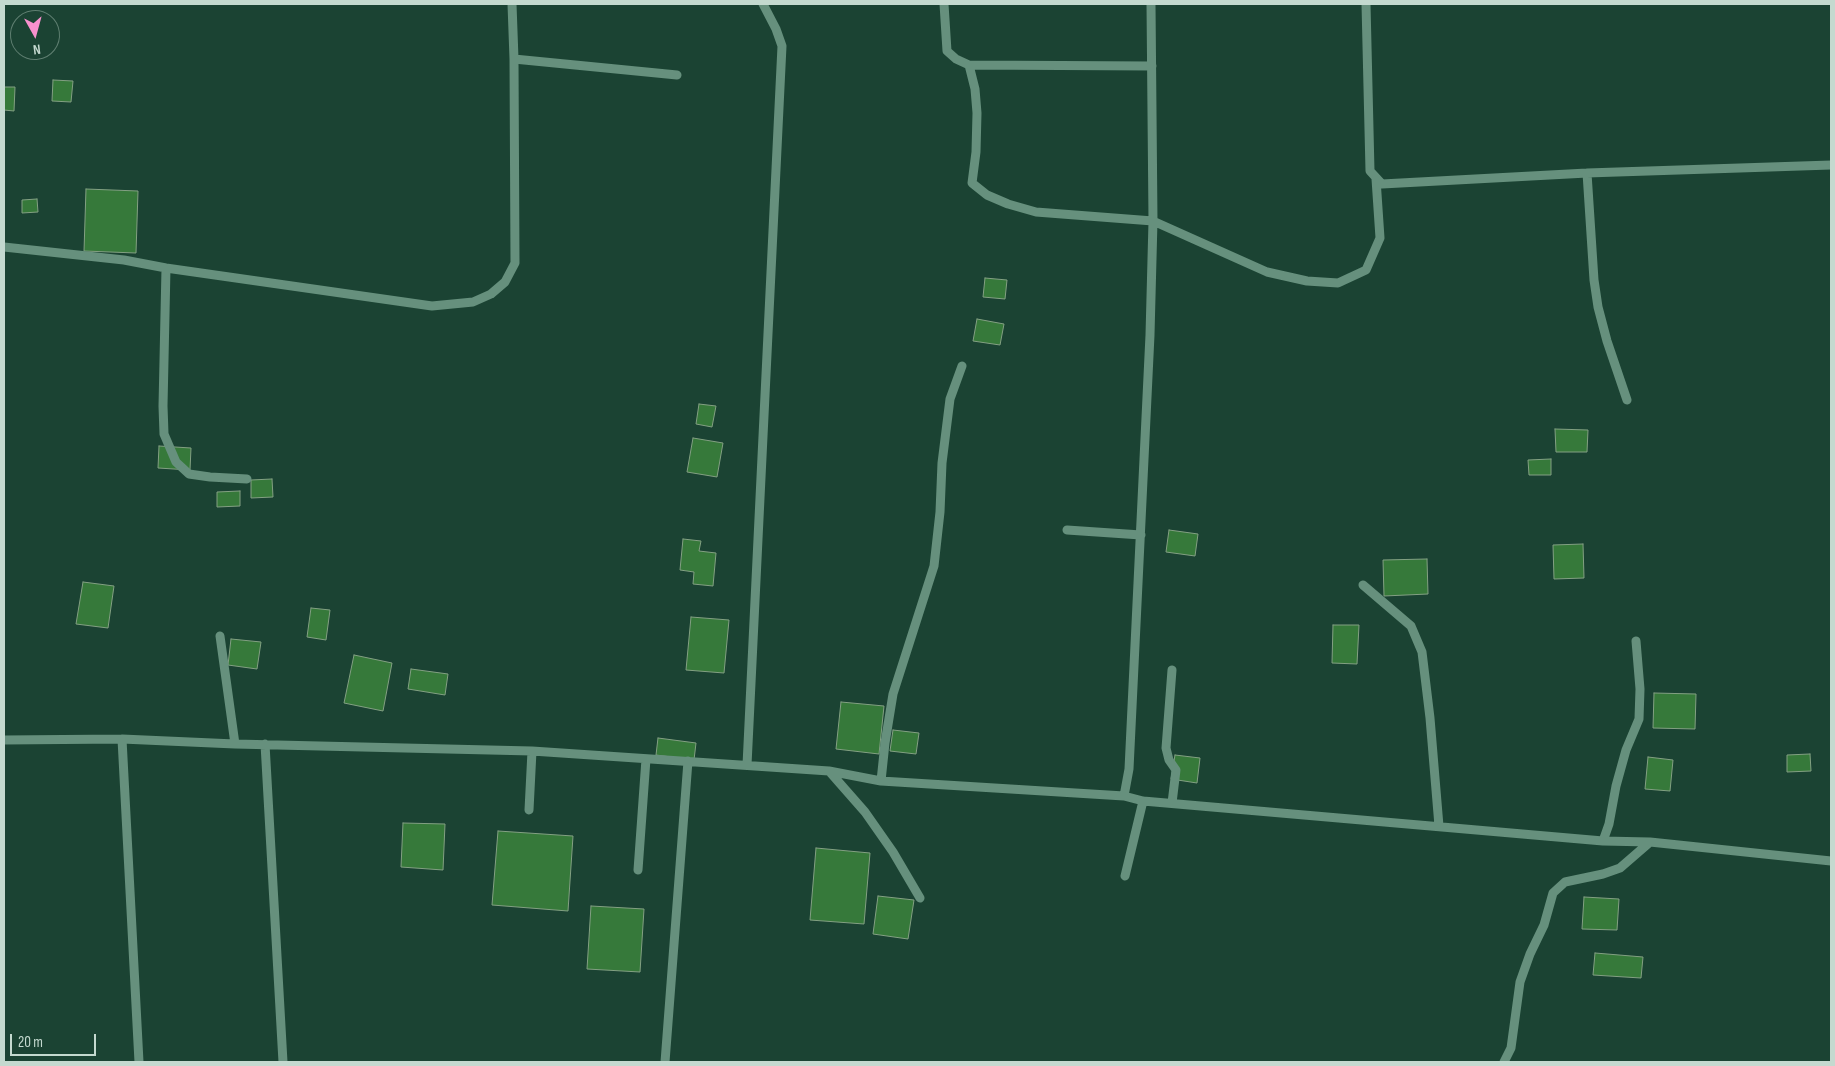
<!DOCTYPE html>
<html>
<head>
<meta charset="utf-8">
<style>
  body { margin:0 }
  #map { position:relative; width:1835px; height:1066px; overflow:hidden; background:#1b4333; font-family:"Sofia Sans Condensed",sans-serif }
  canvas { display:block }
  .frame { position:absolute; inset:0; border:5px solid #c4d9cf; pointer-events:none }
  .north { position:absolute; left:10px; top:10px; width:50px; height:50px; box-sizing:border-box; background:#1b4333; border:1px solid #5f7f71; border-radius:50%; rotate:173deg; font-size:14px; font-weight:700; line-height:20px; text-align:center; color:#c4d9cf }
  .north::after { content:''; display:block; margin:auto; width:18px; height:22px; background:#f790cd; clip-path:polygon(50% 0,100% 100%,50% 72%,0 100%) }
  .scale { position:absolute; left:10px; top:1034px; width:86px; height:22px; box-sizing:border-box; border:2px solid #c4d9cf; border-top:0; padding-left:6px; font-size:15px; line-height:18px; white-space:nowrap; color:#c4d9cf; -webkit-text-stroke:4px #1b4333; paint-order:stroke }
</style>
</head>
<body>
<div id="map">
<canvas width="1835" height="1066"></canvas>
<div class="frame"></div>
<div class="north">N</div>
<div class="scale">20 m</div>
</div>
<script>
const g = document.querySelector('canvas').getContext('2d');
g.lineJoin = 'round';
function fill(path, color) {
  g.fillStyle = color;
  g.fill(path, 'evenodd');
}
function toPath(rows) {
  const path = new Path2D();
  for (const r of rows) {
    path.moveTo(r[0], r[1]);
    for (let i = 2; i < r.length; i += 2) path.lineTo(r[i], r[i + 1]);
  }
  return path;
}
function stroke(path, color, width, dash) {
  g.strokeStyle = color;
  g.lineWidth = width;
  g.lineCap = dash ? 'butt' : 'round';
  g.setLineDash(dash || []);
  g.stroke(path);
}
const building = toPath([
  [53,80,73,81,71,102,52,101,53,80],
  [4,87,15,87,14,111,4,110,4,87],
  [86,189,138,191,136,253,84,251,86,189],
  [37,199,38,212,22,213,22,200,37,199],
  [985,278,1007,280,1005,299,983,297,985,278],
  [977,319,1004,324,1000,345,973,341,977,319],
  [699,404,716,406,712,427,696,424,699,404],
  [1555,429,1588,430,1587,452,1556,452,1555,429],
  [693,438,723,443,717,477,687,472,693,438],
  [159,446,191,448,190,470,158,468,159,446],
  [1551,459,1551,475,1529,475,1528,460,1551,459],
  [272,479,273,497,251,498,251,480,272,479],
  [240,491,240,506,217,507,217,492,240,491],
  [1169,530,1198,534,1195,556,1166,552,1169,530],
  [683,539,701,541,699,551,716,553,713,586,693,584,694,572,680,570,683,539],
  [1583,544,1584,578,1554,579,1553,545,1583,544],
  [1427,559,1428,594,1384,596,1383,560,1427,559],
  [83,582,114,586,108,628,76,624,83,582],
  [311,608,330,610,326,640,307,637,311,608],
  [691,617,729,620,724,673,686,670,691,617],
  [1333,625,1359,625,1357,664,1332,663,1333,625],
  [231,639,261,642,257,669,228,665,231,639],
  [354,655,392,663,383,711,344,703,354,655],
  [411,669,448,674,445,695,408,689,411,669],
  [1654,693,1696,694,1695,729,1653,728,1654,693],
  [841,702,884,706,879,754,836,749,841,702],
  [893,730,919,733,916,754,890,751,893,730],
  [658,738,696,743,694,760,656,755,658,738],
  [1810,754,1811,771,1787,772,1787,755,1810,754],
  [1175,755,1200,758,1197,783,1171,779,1175,755],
  [1648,757,1673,760,1670,791,1645,789,1648,757],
  [403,823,445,824,443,870,401,867,403,823],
  [498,831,573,836,568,911,492,905,498,831],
  [816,848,870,853,864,924,810,920,816,848],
  [878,896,914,900,908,939,873,934,878,896],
  [1584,897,1619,899,1617,930,1582,929,1584,897],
  [591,906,644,909,640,972,587,969,591,906],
  [1595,953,1643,957,1641,978,1593,975,1595,953]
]);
fill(building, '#36793a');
stroke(building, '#83a083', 1);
stroke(toPath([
  [944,4,947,51,956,59,969,65,1152,66],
  [1366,4,1370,171,1382,184,1587,173,1831,165],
  [514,59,677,75],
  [969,65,975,89,977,113,976,152,972,183,987,195,1008,204,1036,212,1153,221,1267,272,1307,281,1338,283,1366,270,1380,238,1376,179],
  [1587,173,1594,280,1598,307,1607,341,1627,400],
  [4,247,124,260,166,268,432,306,473,302,491,294,505,282,515,263,514,59,512,4],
  [166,268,163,406,164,434,176,462,189,474,210,477,247,479],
  [1067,530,1141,535],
  [1363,585,1411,626,1422,652,1430,718,1439,826],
  [220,636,235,744],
  [1172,670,1166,748,1169,760,1176,770,1172,803],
  [122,739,139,1062],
  [4,740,122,739,235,744,532,751,829,771,881,781,1124,796,1143,801,1603,841,1650,842,1831,861],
  [265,744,283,1062],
  [747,765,782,46,776,29,763,4],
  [829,771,865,812,893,852,920,898],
  [881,781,885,743,893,694,934,566,940,512,942,463,950,399,962,366],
  [1124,796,1129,769,1150,335,1153,221,1151,4],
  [529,810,532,751],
  [1603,841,1609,824,1616,786,1626,750,1639,719,1640,689,1636,641],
  [638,870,646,759],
  [1125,876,1143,801],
  [665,1062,688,761],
  [1504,1062,1511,1048,1520,982,1530,954,1544,925,1553,893,1565,882,1603,874,1620,868,1650,842]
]), '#66907d', 9);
</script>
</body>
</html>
